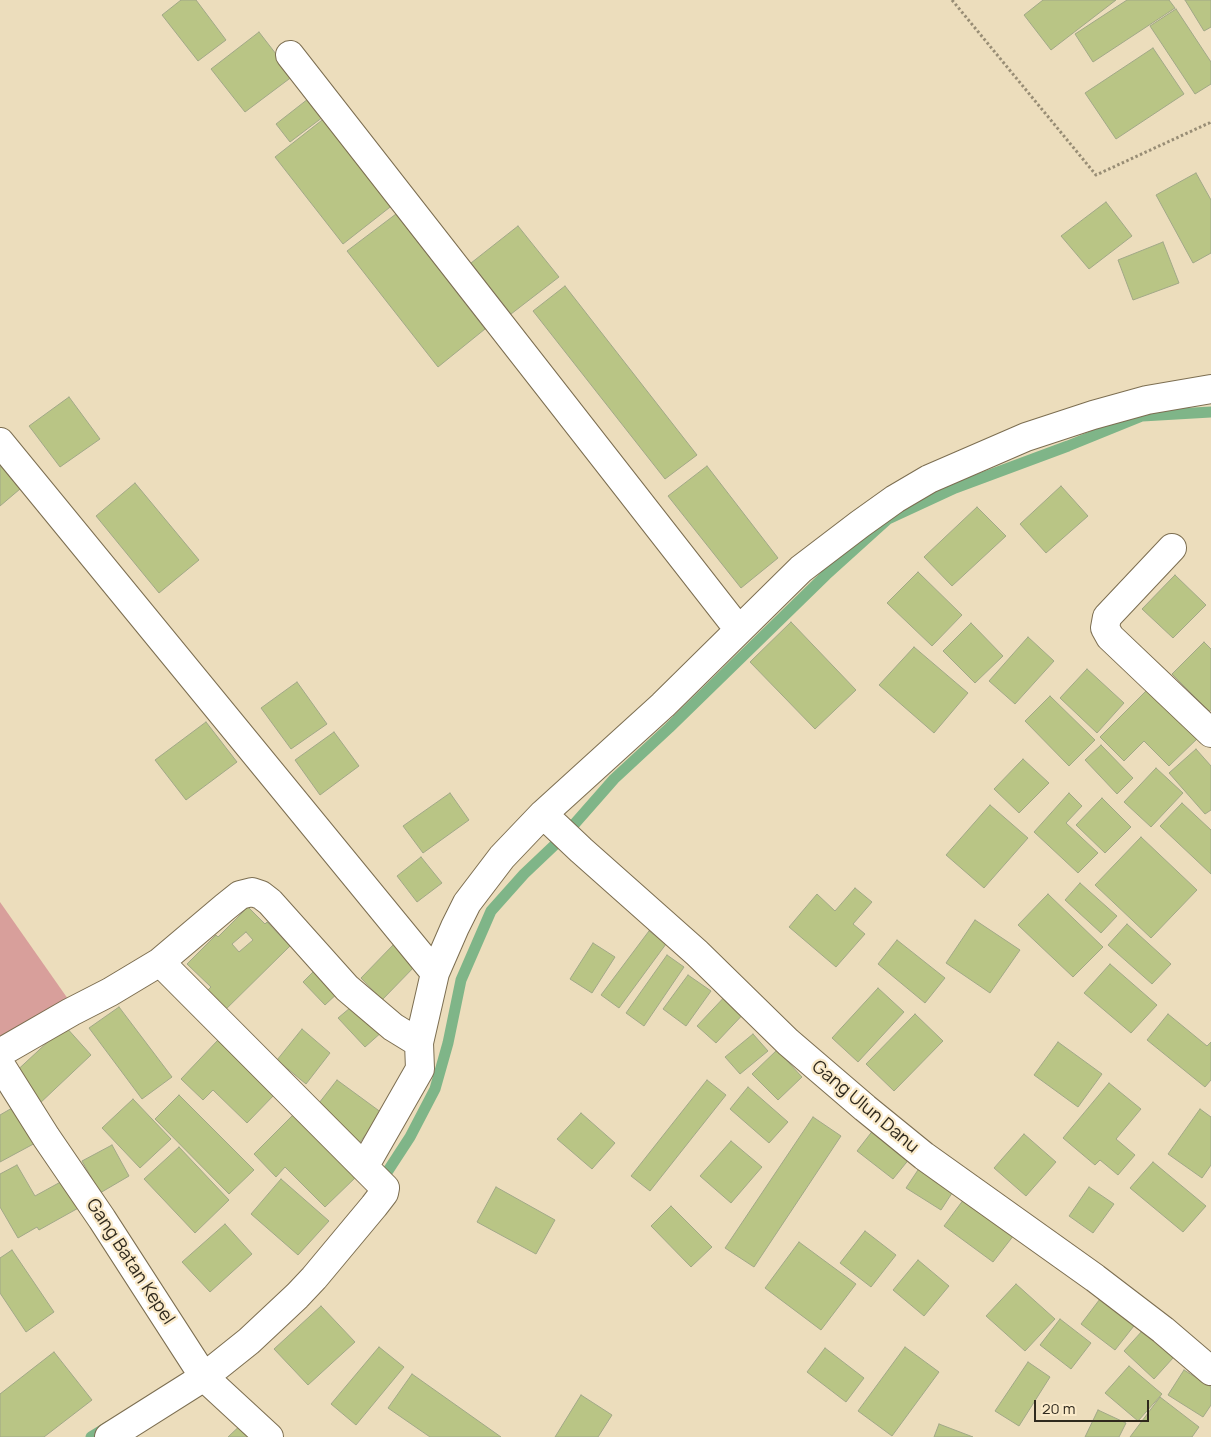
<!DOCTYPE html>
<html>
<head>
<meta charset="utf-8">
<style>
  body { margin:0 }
  #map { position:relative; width:1211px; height:1437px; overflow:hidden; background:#ecddbc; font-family:Manrope,sans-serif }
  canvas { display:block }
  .scale { position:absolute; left:1034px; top:1400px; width:115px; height:22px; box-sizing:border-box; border:2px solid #2f291d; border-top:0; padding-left:6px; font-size:15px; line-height:18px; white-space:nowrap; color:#2f291d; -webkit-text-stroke:4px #faeac9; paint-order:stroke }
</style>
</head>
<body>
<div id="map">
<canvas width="1211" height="1437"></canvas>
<div class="scale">20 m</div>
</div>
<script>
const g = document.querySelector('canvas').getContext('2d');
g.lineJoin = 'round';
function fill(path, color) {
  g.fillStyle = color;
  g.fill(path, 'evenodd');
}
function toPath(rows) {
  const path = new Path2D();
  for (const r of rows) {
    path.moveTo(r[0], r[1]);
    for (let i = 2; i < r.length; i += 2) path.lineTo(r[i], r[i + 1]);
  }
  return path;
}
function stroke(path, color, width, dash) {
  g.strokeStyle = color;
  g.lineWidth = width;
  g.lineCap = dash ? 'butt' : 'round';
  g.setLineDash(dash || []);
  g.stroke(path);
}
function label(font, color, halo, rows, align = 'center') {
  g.font = font + ' Manrope,sans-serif';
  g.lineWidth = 4.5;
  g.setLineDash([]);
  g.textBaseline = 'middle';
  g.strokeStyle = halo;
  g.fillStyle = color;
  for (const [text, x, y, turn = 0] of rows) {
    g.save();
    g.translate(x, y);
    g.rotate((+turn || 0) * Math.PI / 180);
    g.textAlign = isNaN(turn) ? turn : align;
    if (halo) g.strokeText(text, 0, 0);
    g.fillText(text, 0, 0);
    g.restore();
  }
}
fill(toPath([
  [0,902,68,999,0,1045]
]), '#d89f9b');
stroke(toPath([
  [380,1183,410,1137,435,1089,448,1043,461,980,491,911,524,874,563,837,614,779,669,728,826,575,888,519,955,488,1068,446,1142,416,1211,412],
  [91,1437,109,1426]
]), '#7fb588', 11);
const building = toPath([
  [181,0,196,0,226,40,198,61,162,15,181,0],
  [1043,0,1116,0,1051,50,1024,15,1043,0],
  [1127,0,1169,0,1175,8,1093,62,1075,34,1127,0],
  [1185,0,1211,0,1211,27,1204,31,1185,0],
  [1176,9,1211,62,1211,84,1195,94,1150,26,1176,9],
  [259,32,293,76,245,112,211,69,259,32],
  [1153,48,1184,94,1116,139,1085,93,1153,48],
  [308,99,323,117,290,142,276,124,308,99],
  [326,117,394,204,343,244,275,157,326,117],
  [1196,173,1211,200,1211,253,1193,263,1156,195,1196,173],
  [1106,202,1132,236,1089,269,1061,236,1106,202],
  [396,214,485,329,438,367,347,251,396,214],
  [518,226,559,277,511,314,471,263,518,226],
  [1163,242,1179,283,1133,300,1118,260,1163,242],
  [565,286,697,455,665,479,533,311,565,286],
  [69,397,100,439,60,467,29,426,69,397],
  [0,465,20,489,0,506,0,465],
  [707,466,778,558,741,588,668,496,707,466],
  [135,483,199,560,159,593,96,516,135,483],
  [1061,486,1088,516,1046,553,1020,524,1061,486],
  [977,507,1006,536,952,586,924,557,977,507],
  [918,572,962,615,932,646,887,603,918,572],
  [1175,575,1206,605,1173,638,1142,609,1175,575],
  [791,622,856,690,815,729,750,662,791,622],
  [971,623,1003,656,975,683,943,651,971,623],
  [1028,637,1054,661,1015,704,989,681,1028,637],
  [1204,642,1211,649,1211,710,1209,711,1172,674,1204,642],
  [914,647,968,693,934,733,879,685,914,647],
  [1087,669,1124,703,1097,733,1060,698,1087,669],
  [297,682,327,724,291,749,261,708,297,682],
  [1150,687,1200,736,1169,766,1144,741,1124,761,1100,737,1150,687],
  [1050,696,1095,740,1069,766,1025,721,1050,696],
  [206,722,237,762,186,800,155,760,206,722],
  [334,732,359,766,320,795,295,760,334,732],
  [1101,745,1133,778,1117,794,1085,760,1101,745],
  [1196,749,1211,766,1211,810,1205,814,1169,773,1196,749],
  [1023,759,1049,783,1019,813,994,789,1023,759],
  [1156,768,1183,793,1151,827,1124,802,1156,768],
  [450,793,469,820,423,853,403,826,450,793],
  [1069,793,1082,806,1066,823,1098,853,1078,873,1034,832,1069,793],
  [1102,798,1131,827,1105,853,1076,825,1102,798],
  [1182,803,1211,830,1211,874,1160,826,1182,803],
  [990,805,1028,838,984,888,946,855,990,805],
  [1141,837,1197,890,1151,938,1095,885,1141,837],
  [421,857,442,883,417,902,397,876,421,857],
  [1080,883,1117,916,1101,933,1065,900,1080,883],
  [855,888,872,902,853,924,865,934,836,967,789,927,817,894,835,911,855,888],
  [1048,894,1103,947,1073,977,1018,925,1048,894],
  [248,907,265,924,267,922,290,946,218,1017,200,998,211,987,187,964,216,935,218,937,248,907],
  [246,932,253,940,239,952,232,944,246,932],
  [975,920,1020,950,990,993,946,963,975,920],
  [1127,924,1171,964,1152,984,1108,945,1127,924],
  [649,931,666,944,619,1008,601,995,649,931],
  [897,940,945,978,925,1003,878,964,897,940],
  [396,942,417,964,382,1000,361,978,396,942],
  [593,943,615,957,592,993,570,979,593,943],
  [667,955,684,967,644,1026,626,1013,667,955],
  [1110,964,1157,1005,1131,1033,1084,993,1110,964],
  [319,966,341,990,325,1005,303,982,319,966],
  [688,975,711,991,686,1026,663,1009,688,975],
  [878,988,904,1012,858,1062,832,1038,878,988],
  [730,991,749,1008,716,1043,697,1026,730,991],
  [356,1003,383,1031,365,1047,338,1018,356,1003],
  [119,1007,172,1077,142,1099,89,1028,119,1007],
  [915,1014,943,1041,894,1091,866,1064,915,1014],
  [1168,1014,1207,1046,1211,1042,1211,1080,1205,1087,1147,1040,1168,1014],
  [65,1026,91,1055,38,1105,11,1076,65,1026],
  [302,1029,330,1053,306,1084,277,1060,302,1029],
  [753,1034,768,1051,740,1074,725,1057,753,1034],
  [218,1040,275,1094,247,1123,213,1090,203,1100,181,1079,218,1040],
  [1058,1042,1102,1074,1078,1107,1034,1075,1058,1042],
  [777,1050,802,1077,778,1100,752,1074,777,1050],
  [337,1080,382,1113,357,1146,312,1112,337,1080],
  [707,1080,726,1095,650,1191,631,1176,707,1080],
  [1109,1083,1141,1109,1116,1139,1135,1155,1118,1175,1100,1160,1095,1165,1063,1138,1109,1083],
  [748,1087,788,1122,769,1143,730,1109,748,1087],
  [179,1095,254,1170,229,1194,155,1119,179,1095],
  [133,1099,171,1139,140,1168,102,1128,133,1099],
  [19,1104,39,1141,0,1162,0,1115,19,1104],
  [1200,1109,1211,1117,1211,1165,1202,1178,1168,1154,1200,1109],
  [296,1112,357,1176,325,1207,285,1167,276,1177,254,1154,296,1112],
  [581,1113,615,1143,592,1169,557,1139,581,1113],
  [813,1117,841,1136,754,1267,725,1248,813,1117],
  [874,1129,910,1158,893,1179,857,1151,874,1129],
  [1024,1134,1056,1162,1026,1196,994,1168,1024,1134],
  [731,1141,762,1167,731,1203,700,1176,731,1141],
  [112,1145,129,1176,100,1193,82,1161,112,1145],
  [179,1147,229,1200,195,1233,144,1179,179,1147],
  [1153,1162,1206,1206,1183,1232,1130,1188,1153,1162],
  [922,1164,956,1187,941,1210,906,1188,922,1164],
  [17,1165,35,1196,66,1179,82,1206,39,1230,37,1227,18,1238,0,1207,0,1174,17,1165],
  [281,1179,329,1221,298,1255,251,1214,281,1179],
  [496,1187,555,1220,536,1254,477,1222,496,1187],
  [1089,1187,1114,1204,1093,1233,1069,1216,1089,1187],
  [964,1199,1014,1235,993,1262,944,1226,964,1199],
  [671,1206,712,1247,691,1267,651,1226,671,1206],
  [225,1224,252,1254,210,1292,182,1262,225,1224],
  [865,1231,896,1255,871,1287,840,1263,865,1231],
  [799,1242,856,1284,821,1330,765,1288,799,1242],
  [12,1250,54,1312,26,1332,0,1293,0,1258,12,1250],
  [918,1260,949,1286,924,1316,893,1290,918,1260],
  [1016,1284,1055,1319,1025,1351,986,1316,1016,1284],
  [1103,1295,1137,1322,1115,1350,1081,1324,1103,1295],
  [321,1306,355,1342,308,1385,274,1349,321,1306],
  [1060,1319,1091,1343,1071,1369,1040,1345,1060,1319],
  [1143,1330,1173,1358,1154,1379,1124,1351,1143,1330],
  [379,1347,404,1367,356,1425,331,1404,379,1347],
  [905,1347,939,1372,892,1436,858,1411,905,1347],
  [825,1348,864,1378,846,1402,807,1372,825,1348],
  [54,1352,92,1400,44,1437,0,1437,0,1394,54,1352],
  [1028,1362,1050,1377,1019,1426,995,1411,1028,1362],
  [1129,1366,1162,1394,1138,1421,1105,1393,1129,1366],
  [1184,1370,1211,1387,1211,1405,1203,1417,1168,1395,1184,1370],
  [412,1374,501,1437,430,1437,388,1408,412,1374],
  [581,1395,612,1415,598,1437,555,1437,581,1395],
  [1160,1397,1199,1427,1192,1437,1130,1437,1160,1397],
  [1098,1410,1126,1423,1119,1437,1085,1437,1098,1410],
  [245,1421,260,1437,228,1437,245,1421],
  [939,1424,973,1437,934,1437,939,1424]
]);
fill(building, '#b9c585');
stroke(building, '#a1a887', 1);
const minor = toPath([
  [290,55,739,630],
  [0,442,435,973,455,927,467,903,502,857,543,814,663,705,801,569,860,524,895,499,929,479,1026,437,1093,415,1147,400,1211,389],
  [1172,548,1107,617,1105,628,1110,637,1211,733],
  [543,814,581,850,697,953,788,1042,865,1108,924,1156,1095,1278,1163,1330,1211,1371],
  [0,1056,5,1050,71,1012,110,992,160,962,225,907,240,895,252,892,261,895,270,902,347,988,393,1027,419,1043],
  [0,1064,46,1137,102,1219,204,1377,269,1437],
  [364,1167,420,1069,419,1043,435,973],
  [109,1437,204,1377,249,1341,297,1296,314,1278,374,1206,384,1193,385,1188,160,962]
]);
stroke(minor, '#7c6e51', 30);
stroke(toPath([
  [952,0,1096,175,1209,123,1211,126]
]), '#988d75', 3, [2.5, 2.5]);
stroke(minor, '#fff', 28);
label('18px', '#2f291d', '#faeac9', [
  ["Gang Ulun Danu",865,1107,40],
  ["Gang Batan Kepel",130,1262,57]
]);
</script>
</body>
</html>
